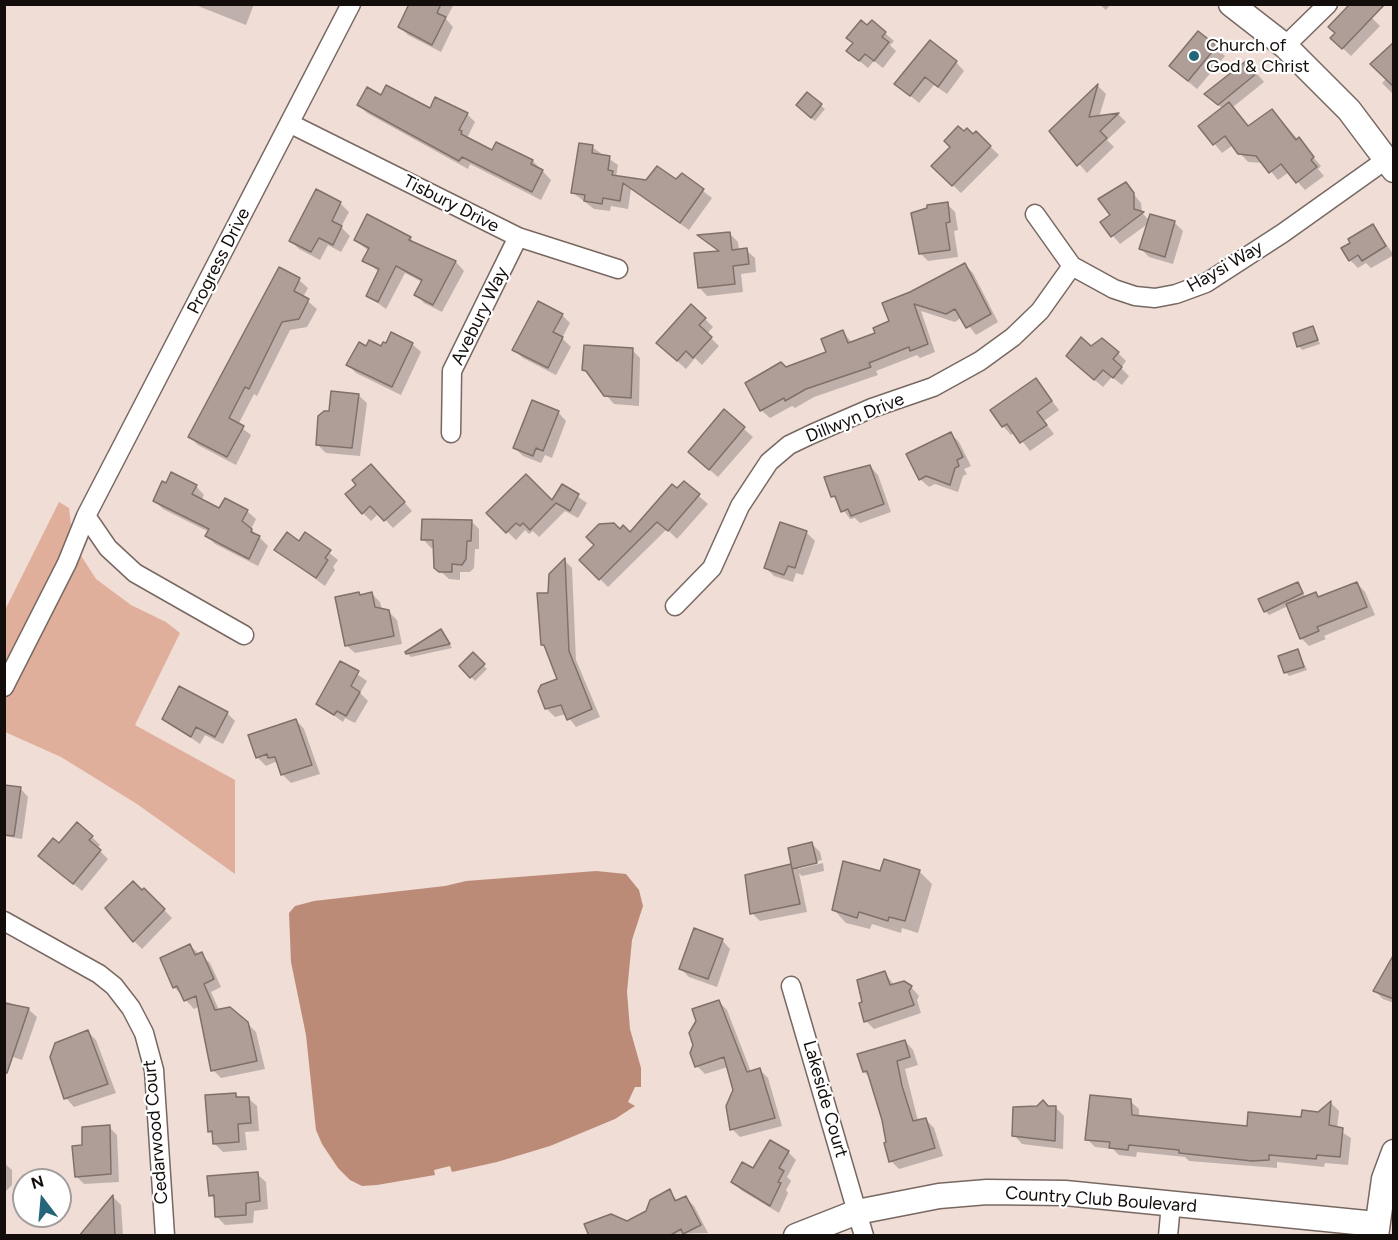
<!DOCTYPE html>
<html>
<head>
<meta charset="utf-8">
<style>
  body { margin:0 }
  #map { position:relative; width:1398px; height:1240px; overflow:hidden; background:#efddd6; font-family:Figtree,sans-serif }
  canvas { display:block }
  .frame { position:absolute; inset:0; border:6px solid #130d0b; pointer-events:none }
  .north { position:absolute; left:12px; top:1168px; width:60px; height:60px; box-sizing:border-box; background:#fff; border:2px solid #a19e9d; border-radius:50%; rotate:344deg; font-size:16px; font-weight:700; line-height:24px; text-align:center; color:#130d0b }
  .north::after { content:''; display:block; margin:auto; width:21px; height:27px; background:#25657a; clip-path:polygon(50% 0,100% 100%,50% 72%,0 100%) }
</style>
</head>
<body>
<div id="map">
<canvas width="1398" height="1240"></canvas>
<div class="frame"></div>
<div class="north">N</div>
</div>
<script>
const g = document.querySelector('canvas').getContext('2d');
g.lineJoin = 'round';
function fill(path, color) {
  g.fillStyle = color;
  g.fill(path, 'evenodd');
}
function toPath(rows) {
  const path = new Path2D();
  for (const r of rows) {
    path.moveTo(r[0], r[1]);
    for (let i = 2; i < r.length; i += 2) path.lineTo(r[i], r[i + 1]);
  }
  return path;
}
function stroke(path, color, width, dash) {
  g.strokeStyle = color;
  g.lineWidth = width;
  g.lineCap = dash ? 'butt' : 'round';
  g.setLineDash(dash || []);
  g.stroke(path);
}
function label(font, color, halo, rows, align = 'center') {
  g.font = font + ' Figtree,sans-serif';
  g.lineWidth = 4.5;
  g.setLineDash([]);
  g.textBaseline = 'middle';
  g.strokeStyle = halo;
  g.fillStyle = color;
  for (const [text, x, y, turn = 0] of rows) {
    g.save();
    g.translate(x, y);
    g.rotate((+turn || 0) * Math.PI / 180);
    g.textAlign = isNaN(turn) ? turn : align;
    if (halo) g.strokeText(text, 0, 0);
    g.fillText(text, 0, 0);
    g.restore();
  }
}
fill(toPath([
  [59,502,69,508,72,534,78,551,96,579,131,605,166,622,180,633,135,725,235,780,235,874,137,804,61,757,5,732,4,612]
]), '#e0af9c');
fill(toPath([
  [596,871,626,874,639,890,643,906,632,940,627,992,630,1029,641,1068,641,1087,635,1087,628,1102,635,1106,615,1119,550,1146,497,1162,452,1172,450,1166,434,1170,435,1175,377,1185,362,1186,350,1180,338,1168,322,1144,316,1130,306,1035,291,962,289,913,295,906,314,901,445,886,466,881]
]), '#bc8b77');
fill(toPath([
  [193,4,254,4,246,25],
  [412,4,454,4,446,19,453,27,441,52,408,35,400,27],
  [1099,4,1111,4,1106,10],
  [1358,4,1380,26,1351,56,1332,38],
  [867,27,885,33,894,41,890,45,896,51,883,68,874,61,868,68,857,59,854,44],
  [1198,33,1225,56,1197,89,1179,74],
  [1394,51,1394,95,1382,83,1387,78],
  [956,62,964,71,947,94,934,85,919,103,896,84],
  [1247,62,1264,82,1233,107,1249,127,1272,111,1280,119,1321,166,1318,169,1324,176,1305,190,1289,172,1278,180,1264,163,1248,162,1233,145,1222,153,1200,126,1223,109,1206,94],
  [1098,86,1106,94,1099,117,1118,114,1126,122,1107,140,1114,147,1087,173,1051,131],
  [807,94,825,109,815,121,801,109],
  [382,97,430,110,467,114,475,122,467,138,492,152,496,144,533,161,551,180,541,200,470,164,468,169,367,113,359,105],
  [976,133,999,155,961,193,933,166],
  [592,147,618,165,616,177,647,182,676,180,682,175,712,198,689,230,631,189,628,209,611,206,610,211,594,209,572,192],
  [1125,184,1141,203,1142,213,1149,220,1151,216,1175,223,1183,231,1173,264,1149,257,1141,249,1149,223,1120,244,1102,223,1112,215],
  [340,203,349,212,341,227,350,236,341,252,328,245,320,260,299,249,291,241],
  [947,204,955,212,958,230,954,231,958,257,928,261,920,253,928,209],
  [1373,226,1394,255,1371,268,1366,263,1358,268,1350,260],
  [729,233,738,242,739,250,746,250,755,258,756,272,741,274,743,292,707,296,699,287,720,252,700,236],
  [410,238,416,245,456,262,464,271,442,312,424,303,416,294,422,282,405,273,386,309,368,296,379,272,364,260,369,251,355,240],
  [965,265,973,273,998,322,976,335,962,317,955,322,921,311,935,352,920,358,917,355,876,371,878,375,814,397,795,408,792,406,770,418,761,410,786,368,827,352,843,332,852,343,877,334,891,322,911,294],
  [279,269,299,280,308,288,303,297,317,309,307,327,290,330,257,396,254,394,238,425,251,435,236,465,198,445,190,437],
  [562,315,570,323,562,338,571,347,556,375,523,358,514,350],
  [705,319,713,327,707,334,719,346,702,365,695,358,686,369,666,351],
  [1313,328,1320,344,1302,350,1299,346],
  [412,344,421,352,401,395,356,373,348,365,367,348],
  [1091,348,1118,353,1126,361,1121,368,1129,376,1122,385,1112,377,1103,387,1076,364],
  [632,350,640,358,639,406,614,404,584,370],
  [1036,380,1059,410,1044,421,1054,434,1030,451,1015,432,1011,435,1003,426,992,410],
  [358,395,367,403,360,456,326,453,317,444,330,412],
  [724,411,753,437,718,477,698,460],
  [558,412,566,421,552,458,545,455,541,463,523,456,515,448],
  [951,434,959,442,971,466,964,469,967,474,963,476,958,492,935,484,929,487,920,479],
  [870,466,878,475,891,512,860,523,855,518,850,519,833,496],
  [379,474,412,511,393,528,379,513,371,521,363,513],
  [684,483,708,504,677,539,667,529,608,587,581,560,620,531,631,534],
  [196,486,204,495,201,501,220,510,247,511,256,519,251,529,268,546,258,566,215,544,207,536,209,532,163,509,154,500],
  [562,486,587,503,578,518,565,511,539,537,533,531,529,534,525,530,516,540,488,513,553,502],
  [471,521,479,529,479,549,475,549,474,568,470,572,460,572,460,580,449,579,436,567,435,548,431,548,423,539],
  [781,524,807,533,815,541,803,575,796,573,793,582,774,576,766,568],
  [306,534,338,560,333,567,335,570,325,586,276,550,300,543],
  [565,561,572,568,576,660,600,717,576,727,566,714,555,717,546,708,559,680,547,650,542,645,549,594],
  [1298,583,1306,598,1316,594,1320,598,1357,583,1365,592,1375,615,1324,636,1326,639,1309,646,1301,638,1288,606,1269,615,1265,611],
  [359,593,362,596,372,594,380,602,382,610,388,611,397,620,402,644,355,653,346,645],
  [444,635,452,648,411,657,407,653],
  [1298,651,1307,670,1289,676,1286,672],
  [473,655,487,669,475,681,461,666],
  [341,663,367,681,360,693,368,701,355,723,345,718,343,722,318,704],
  [227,713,235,721,223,744,205,735,200,744,164,719],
  [296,720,304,729,320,774,291,783,283,775,280,765,275,762,266,766,257,757],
  [20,788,28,797,22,839,4,836,4,794],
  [92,837,100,845,97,848,108,859,82,891,40,856,59,845],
  [812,844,820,852,822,860,798,866,798,869,823,863,824,871,802,876,799,873,807,912,760,921,752,913,791,866,794,869,789,849],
  [919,871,932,884,918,933,902,928,901,933,872,924,870,929,846,923,834,910,881,873],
  [144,890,172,918,142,949,134,941],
  [722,940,730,949,717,987,689,977,680,968],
  [190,946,210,963,221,987,211,992,219,1010,247,1023,256,1032,265,1069,221,1078,213,1070,200,1006,194,1009,174,987],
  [1394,956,1394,1003,1383,999,1375,991],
  [885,973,894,985,911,987,919,996,917,1000,921,1013,874,1029,866,1021],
  [4,1001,28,1009,37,1017,22,1060,4,1054],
  [719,1002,727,1010,751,1072,760,1070,768,1078,782,1126,740,1137,732,1129,735,1090,728,1067,705,1074,697,1066,695,1045],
  [88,1032,96,1040,116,1093,74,1107,66,1098],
  [905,1041,913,1050,918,1065,905,1069,918,1121,925,1119,934,1128,943,1156,899,1169,891,1161,883,1119,871,1078,864,1072],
  [235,1094,239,1099,248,1098,257,1106,259,1131,245,1132,247,1150,223,1152,214,1143,214,1136,209,1131],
  [1130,1101,1139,1109,1139,1118,1248,1127,1303,1118,1319,1113,1331,1103,1339,1111,1337,1129,1351,1138,1348,1165,1325,1163,1324,1167,1277,1162,1277,1168,1189,1161,1185,1157,1137,1152,1136,1157,1119,1155,1113,1149,1095,1147,1087,1139],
  [1048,1108,1056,1108,1064,1116,1063,1149,1022,1144,1014,1135],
  [109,1127,117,1135,119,1182,84,1184,76,1176],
  [788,1152,796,1160,787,1177,791,1181,786,1190,788,1193,779,1213,741,1190,733,1182],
  [4,1163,12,1170,12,1185,4,1193],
  [257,1174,266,1182,268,1209,254,1211,253,1223,225,1225,217,1217,215,1200,210,1195],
  [669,1191,678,1201,685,1197,694,1206,708,1233,590,1236,586,1224,611,1216,627,1223,648,1212],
  [113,1197,121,1205,123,1236,83,1236]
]), '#0003');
const building = toPath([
  [409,4,441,4,437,13,446,17,432,45,398,27,409,4],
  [1350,4,1385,4,1342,49,1330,38,1335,33,1328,27,1350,4],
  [861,20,867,25,872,20,886,32,882,37,889,42,874,61,865,54,859,61,846,51,853,43,846,38,861,20],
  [1198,31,1217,46,1188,81,1169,66,1198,31],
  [930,40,957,61,938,87,925,77,910,96,894,84,930,40],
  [1394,42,1394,87,1370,64,1394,42],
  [1247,60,1257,73,1218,105,1204,94,1247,60],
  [1098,84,1089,117,1119,113,1100,131,1107,138,1077,166,1049,131,1098,84],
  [386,85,430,108,435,97,468,113,459,130,462,131,461,134,492,150,496,142,533,160,531,164,543,170,532,192,462,157,459,161,357,105,367,87,381,95,386,85],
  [807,92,822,104,811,118,796,105,807,92],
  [1229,102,1248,126,1272,109,1296,140,1299,137,1314,157,1311,160,1317,167,1296,183,1281,164,1269,173,1256,156,1238,154,1225,136,1213,145,1198,126,1229,102],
  [958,126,964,131,967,128,973,134,976,131,991,146,952,186,931,166,950,147,944,141,958,126],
  [579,143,593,145,592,153,610,156,608,170,613,171,612,175,646,180,657,166,676,179,682,173,704,189,680,223,623,183,620,201,603,198,602,204,584,201,585,195,571,193,579,143],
  [1126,182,1134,193,1134,209,1144,212,1111,237,1100,222,1110,215,1098,199,1126,182],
  [316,189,341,202,332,221,342,226,333,245,319,238,311,252,289,241,316,189],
  [948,202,950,222,946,223,950,250,919,254,911,213,927,208,927,205,948,202],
  [367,214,411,237,409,240,456,261,433,305,414,295,422,280,396,266,378,302,366,296,379,269,362,261,369,248,354,240,367,214],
  [1150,214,1175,221,1165,257,1139,249,1150,214],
  [1373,224,1386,246,1362,261,1358,255,1349,261,1341,248,1350,243,1348,239,1373,224],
  [730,232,732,250,747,248,749,264,733,266,735,284,698,288,694,253,719,251,697,235,730,232],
  [965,263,991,314,966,328,955,309,946,314,914,304,928,344,910,351,909,347,869,363,871,367,806,389,785,401,784,398,760,411,745,383,781,362,786,367,826,352,821,339,843,330,848,343,875,333,873,328,889,321,882,303,910,292,965,263],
  [279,267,300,278,294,291,309,299,299,319,282,322,249,389,245,387,229,418,244,426,227,457,188,437,279,267],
  [538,301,563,314,553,332,563,337,548,368,512,350,538,301],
  [691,304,706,318,699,325,712,337,693,358,686,351,677,361,656,343,691,304],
  [1313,326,1318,340,1297,347,1293,333,1313,326],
  [391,332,413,343,392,387,346,365,359,342,366,346,369,340,381,346,383,342,386,343,391,332],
  [1081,337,1091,346,1102,338,1119,352,1113,359,1122,367,1113,378,1103,370,1094,380,1066,356,1081,337],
  [584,345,633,348,631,398,604,396,586,371,582,370,584,345],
  [1036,378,1052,401,1037,412,1047,425,1020,443,1007,424,1002,427,990,410,1036,378],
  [331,391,359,394,352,448,316,445,318,416,324,411,329,411,331,391],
  [532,400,559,411,543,451,536,448,533,456,513,448,532,400],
  [724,409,745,427,709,470,688,452,724,409],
  [951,432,963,457,957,460,959,466,955,468,950,485,926,476,919,480,906,454,951,432],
  [371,464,405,502,384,521,370,506,362,514,345,494,356,485,352,480,371,464],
  [870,465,884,504,851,516,848,509,841,512,835,496,831,497,824,477,870,465],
  [171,472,197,485,192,494,219,508,225,498,248,510,242,521,252,529,251,532,260,536,249,559,205,536,209,529,153,501,162,481,166,483,171,472],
  [526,474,552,500,562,484,579,494,570,511,556,503,530,530,523,523,520,526,516,523,506,533,486,513,526,474],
  [684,481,700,494,668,531,657,522,599,580,579,560,594,545,586,537,599,524,614,523,620,529,623,525,630,532,672,484,677,488,684,481],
  [422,519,472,520,471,541,467,541,466,559,462,565,452,564,452,572,439,572,434,568,433,540,421,540,422,519],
  [780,522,807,531,795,568,788,566,784,575,764,568,780,522],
  [287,532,299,541,305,532,331,550,325,558,328,560,316,578,274,550,287,532],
  [565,558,569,651,592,709,567,720,561,705,545,709,538,691,541,685,557,679,544,645,541,645,537,593,548,593,549,574,565,558],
  [1298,582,1303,593,1264,612,1258,599,1298,582],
  [1357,582,1367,607,1317,627,1319,631,1300,639,1286,604,1316,592,1318,597,1357,582],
  [359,592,360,595,372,592,375,607,389,610,394,636,345,646,335,597,359,592],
  [441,629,450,644,406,654,405,652,441,629],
  [1298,649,1304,667,1284,673,1278,656,1298,649],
  [473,652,485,664,470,678,459,666,473,652],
  [340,661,359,671,351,686,360,692,346,716,337,711,334,715,316,704,340,661],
  [179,686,228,712,215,737,196,727,191,737,162,719,179,686],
  [296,719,312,765,281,775,275,757,268,758,267,754,256,758,248,735,296,719],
  [4,785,21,787,14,836,4,835,4,785],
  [77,822,93,836,89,840,101,850,73,884,38,856,53,838,59,843,77,822],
  [812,842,817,863,792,869,788,848,812,842],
  [884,859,920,870,905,921,889,917,888,921,859,912,857,918,832,910,843,861,880,871,884,859],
  [791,864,800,904,750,914,745,875,791,864],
  [133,881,142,890,144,888,165,909,133,942,105,908,133,881],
  [694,928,723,939,708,979,679,969,694,928],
  [190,944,195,955,202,952,214,979,204,984,215,1010,230,1007,248,1022,257,1061,211,1071,196,996,184,1001,177,986,173,988,160,958,190,944],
  [1394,954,1394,999,1373,991,1394,954],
  [885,971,890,985,904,981,912,986,909,991,914,1005,864,1022,859,1003,862,1002,857,980,885,971],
  [719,1000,747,1072,760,1068,775,1118,730,1130,726,1106,733,1090,724,1057,695,1067,690,1053,693,1045,689,1033,696,1021,692,1009,719,1000],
  [4,1003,29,1008,7,1073,4,1073,4,1003],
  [88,1030,108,1084,64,1099,50,1057,55,1043,88,1030],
  [905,1040,910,1057,897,1061,902,1086,913,1121,926,1118,935,1148,889,1162,884,1143,886,1142,882,1120,867,1071,863,1072,857,1054,905,1040],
  [236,1093,236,1097,249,1097,251,1123,238,1124,239,1142,213,1144,212,1131,208,1132,205,1095,236,1093],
  [1090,1095,1131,1099,1132,1115,1247,1126,1248,1112,1301,1117,1302,1110,1318,1112,1331,1101,1329,1125,1343,1128,1340,1157,1317,1155,1316,1159,1269,1155,1269,1160,1252,1161,1179,1153,1179,1150,1129,1145,1128,1150,1109,1148,1110,1142,1085,1140,1090,1095],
  [1043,1100,1048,1106,1056,1106,1055,1141,1012,1136,1013,1107,1037,1106,1043,1100],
  [110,1125,111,1174,75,1177,72,1146,82,1145,82,1127,110,1125],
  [770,1140,789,1151,779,1168,784,1171,778,1182,781,1183,770,1206,731,1182,742,1162,753,1168,770,1140],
  [258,1172,260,1201,246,1203,246,1215,215,1217,214,1195,209,1196,207,1176,258,1172],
  [670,1189,675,1201,686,1196,701,1225,683,1234,681,1229,669,1236,589,1236,584,1224,611,1214,627,1221,646,1211,650,1200,670,1189],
  [113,1195,115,1236,79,1236,113,1195]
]);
fill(building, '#af9e98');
stroke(building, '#80706a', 1.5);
const minor = toPath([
  [1285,46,1328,4],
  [291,124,518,237,618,269],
  [1035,214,1072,266,1114,289,1135,296,1155,298,1176,294,1206,283,1283,233,1387,159],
  [451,433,452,371,518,237],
  [86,516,108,548,135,573,244,635],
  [675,606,712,568,740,506,769,462,789,445,812,434,872,408,933,387,980,361,1013,337,1040,311,1072,266],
  [4,687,67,563,86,516,351,4],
  [4,921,99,974,114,986,131,1008,144,1033,154,1070,165,1236],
  [791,986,864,1236],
  [1168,1236,1171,1204]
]);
const tertiary = toPath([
  [1231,4,1285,46,1349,110,1394,170],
  [796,1236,857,1212,939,1196,987,1192,1065,1193,1376,1224],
  [1376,1236,1384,1179,1394,1152]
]);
stroke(minor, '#786862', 21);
stroke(tertiary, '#786862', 27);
stroke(minor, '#fff', 18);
stroke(tertiary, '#fff', 24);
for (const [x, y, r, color] of [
  [1194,56,6,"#25657a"]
]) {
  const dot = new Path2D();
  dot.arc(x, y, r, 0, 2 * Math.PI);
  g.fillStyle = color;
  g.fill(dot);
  stroke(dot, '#fff', 2);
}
label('18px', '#130d0b', '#fff', [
  ["Church of",1206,46],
  ["God & Christ",1206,67]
], 'left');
label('18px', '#130d0b', '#fff', [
  ["Tisbury Drive",451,204,27],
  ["Progress Drive",219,261,-63],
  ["Haysi Way",1225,267,-30],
  ["Avebury Way",480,316,-64],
  ["Dillwyn Drive",855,418,-22],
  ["Lakeside Court",825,1099,74],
  ["Cedarwood Court",156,1132,-95],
  ["Country Club Boulevard",1101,1200,4]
]);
</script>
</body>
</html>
